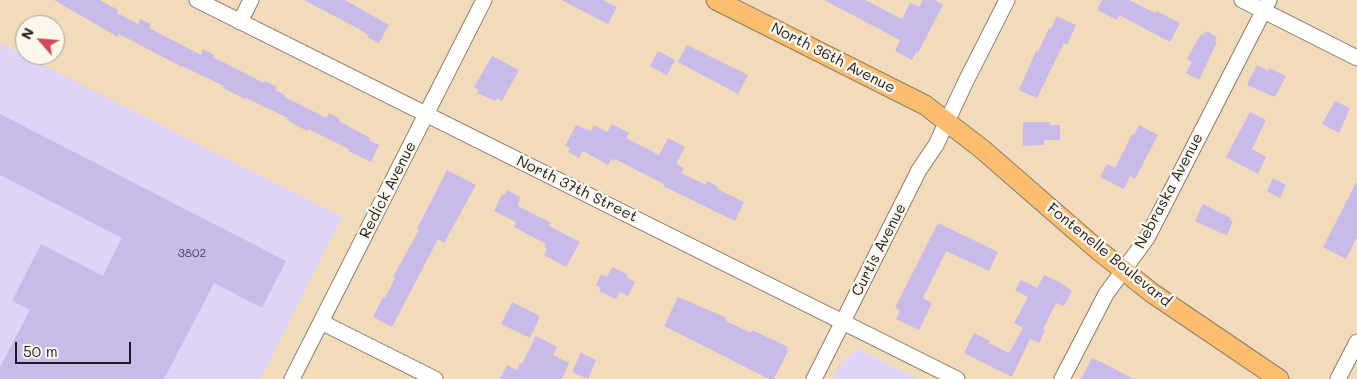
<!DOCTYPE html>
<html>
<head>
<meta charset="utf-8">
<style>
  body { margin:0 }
  #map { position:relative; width:1357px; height:379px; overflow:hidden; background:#f2dbbb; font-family:Mali,sans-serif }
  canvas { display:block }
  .north { position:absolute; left:15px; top:15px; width:50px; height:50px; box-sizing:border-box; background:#fbf7ec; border:1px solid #a29f99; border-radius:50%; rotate:297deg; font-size:14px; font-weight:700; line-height:20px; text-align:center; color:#1c1c1c }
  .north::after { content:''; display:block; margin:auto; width:18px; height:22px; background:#d1495b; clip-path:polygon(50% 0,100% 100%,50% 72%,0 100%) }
  .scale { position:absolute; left:15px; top:342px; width:116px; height:22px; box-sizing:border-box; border:2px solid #1c1c1c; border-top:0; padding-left:6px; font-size:15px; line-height:18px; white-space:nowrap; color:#1c1c1c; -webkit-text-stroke:4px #fbf7ec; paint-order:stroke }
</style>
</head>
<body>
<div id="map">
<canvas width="1357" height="379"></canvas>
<div class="north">N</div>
<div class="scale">50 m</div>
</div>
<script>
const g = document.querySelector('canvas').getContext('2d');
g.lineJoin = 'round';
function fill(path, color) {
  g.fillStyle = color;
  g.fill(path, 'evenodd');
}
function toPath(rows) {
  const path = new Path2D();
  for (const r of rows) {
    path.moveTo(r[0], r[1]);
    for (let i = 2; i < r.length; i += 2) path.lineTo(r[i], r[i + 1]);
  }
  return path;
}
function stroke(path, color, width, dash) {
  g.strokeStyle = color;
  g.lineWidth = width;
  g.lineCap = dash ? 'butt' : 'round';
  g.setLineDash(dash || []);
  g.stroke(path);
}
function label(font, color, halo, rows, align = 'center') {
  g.font = font + ' Mali,sans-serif';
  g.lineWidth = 5;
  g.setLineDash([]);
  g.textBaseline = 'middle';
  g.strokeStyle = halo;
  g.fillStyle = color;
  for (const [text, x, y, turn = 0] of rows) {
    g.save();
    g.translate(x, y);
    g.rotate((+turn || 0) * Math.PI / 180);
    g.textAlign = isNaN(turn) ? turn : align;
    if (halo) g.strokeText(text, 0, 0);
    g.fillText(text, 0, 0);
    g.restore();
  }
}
fill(toPath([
  [0,43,342,217,261,379,0,379],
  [857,349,858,349,918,379,833,379,841,363]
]), '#dfd4f5');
fill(toPath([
  [54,0,100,0,118,10,117,13,138,24,140,19,151,24,149,28,201,55,203,49,214,55,213,57,264,83,265,81,277,87,275,90,285,95,285,97,326,118,329,113,340,119,339,121,370,138,369,140,379,145,371,162,348,151,349,149,308,129,307,131,287,120,288,118,246,98,245,99,223,88,224,86,182,66,182,67,119,34,118,37],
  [304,0,345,0,389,25,379,43,367,37,368,35,359,29],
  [561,0,603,0,617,7,608,24],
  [824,0,865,0,902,19,910,3,919,7,923,0,934,0,943,5,918,53,916,52,912,60,895,51,900,40],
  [1102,0,1129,0,1155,13,1156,11,1180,23,1170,42,1119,15,1117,20,1097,10],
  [1057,16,1076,25,1067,45,1064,43,1037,98,1019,90,1036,51,1038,52,1049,28,1051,29],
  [1206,31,1217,37,1215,41,1217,42,1199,80,1186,73,1192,62,1187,59,1201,34,1203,35],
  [687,45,748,75,738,94,678,62],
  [658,51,675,60,667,75,650,66],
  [492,56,519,70,502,101,497,98,495,101,477,93,479,90,474,87],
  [1257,65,1268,71,1269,68,1286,76,1275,97,1247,85],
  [1335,101,1350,108,1339,133,1322,124],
  [1250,112,1266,120,1252,149,1266,157,1258,174,1226,157],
  [0,114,286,261,262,308,214,283,164,379,0,379,0,367,30,310,12,301,41,244,103,276,122,238,0,175],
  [1023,122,1050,122,1050,125,1060,125,1060,140,1044,140,1044,145,1023,146],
  [612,124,629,133,626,138,659,155,668,138,685,147,676,164,684,168,681,173,706,185,707,181,719,187,717,189,744,202,735,221,663,186,664,184,615,159,614,161,611,159,608,165,583,151,579,158,568,152,570,148,565,146,576,125,591,131,594,125,607,132],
  [1139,125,1158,135,1135,179,1130,176,1124,189,1100,177,1107,164,1115,168,1132,134,1134,135],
  [447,170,476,185,444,243,438,239,392,327,373,317,383,297,385,298,395,278,393,277,419,230,417,229],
  [1273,178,1286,185,1280,198,1267,191],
  [1357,181,1357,237,1346,259,1323,247],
  [507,190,520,197,518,206,551,223,549,226,580,242,566,267,544,255,547,248,544,247,546,244,514,227,516,222,494,211,502,194,504,195],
  [1203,204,1231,218,1230,220,1233,221,1227,235,1223,233,1223,234,1195,221],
  [938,223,998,252,989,271,946,251,923,298,932,303,919,330,896,319,900,311,895,308],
  [612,267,628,275,627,278,635,282,628,296,620,292,616,299,599,291,601,288,596,285,601,274,607,277],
  [1044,275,1061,283,1072,291,1064,306,1056,303,1043,329,1045,330,1039,343,1030,339,1012,377,964,353,974,333,990,341,989,343,1009,353,1023,328,1014,323,1028,297,1015,290,1021,280,1037,288],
  [678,297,727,318,726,320,728,322,751,333,752,330,788,347,786,351,788,351,774,379,769,379,664,326],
  [512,302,540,316,530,338,501,324],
  [536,336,557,347,553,355,569,363,562,379,500,379,507,365,517,370,520,363,522,364],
  [581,353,596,360,588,379,572,372],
  [1092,358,1101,362,1134,379,1081,379]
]), '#c8bae9');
const minor = toPath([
  [197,0,957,379],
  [1242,0,1357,58],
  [240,22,251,0],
  [321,322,435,379],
  [292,379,484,0],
  [814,379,919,170,936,145,966,81,1007,0],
  [1062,379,1106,294,1147,238,1269,0],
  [1338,379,1357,342]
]);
const major = toPath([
  [716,0,925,105,982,149,1098,250,1152,293,1279,379]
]);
stroke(minor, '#877c6c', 17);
stroke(major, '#877c6c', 21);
stroke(minor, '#fff', 15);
stroke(major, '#fcbd6f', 19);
label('12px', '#47444f', null, [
  ["3802",192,253]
]);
label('15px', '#1c1c1c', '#fbf7ec', [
  ["North 36th Avenue",833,58,27],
  ["North 37th Street",577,189,26],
  ["Redick Avenue",388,190,-63],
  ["Nebraska Avenue",1169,191,-62],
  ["Curtis Avenue",879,250,-63],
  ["Fontenelle Boulevard",1109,255,39]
]);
</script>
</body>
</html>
